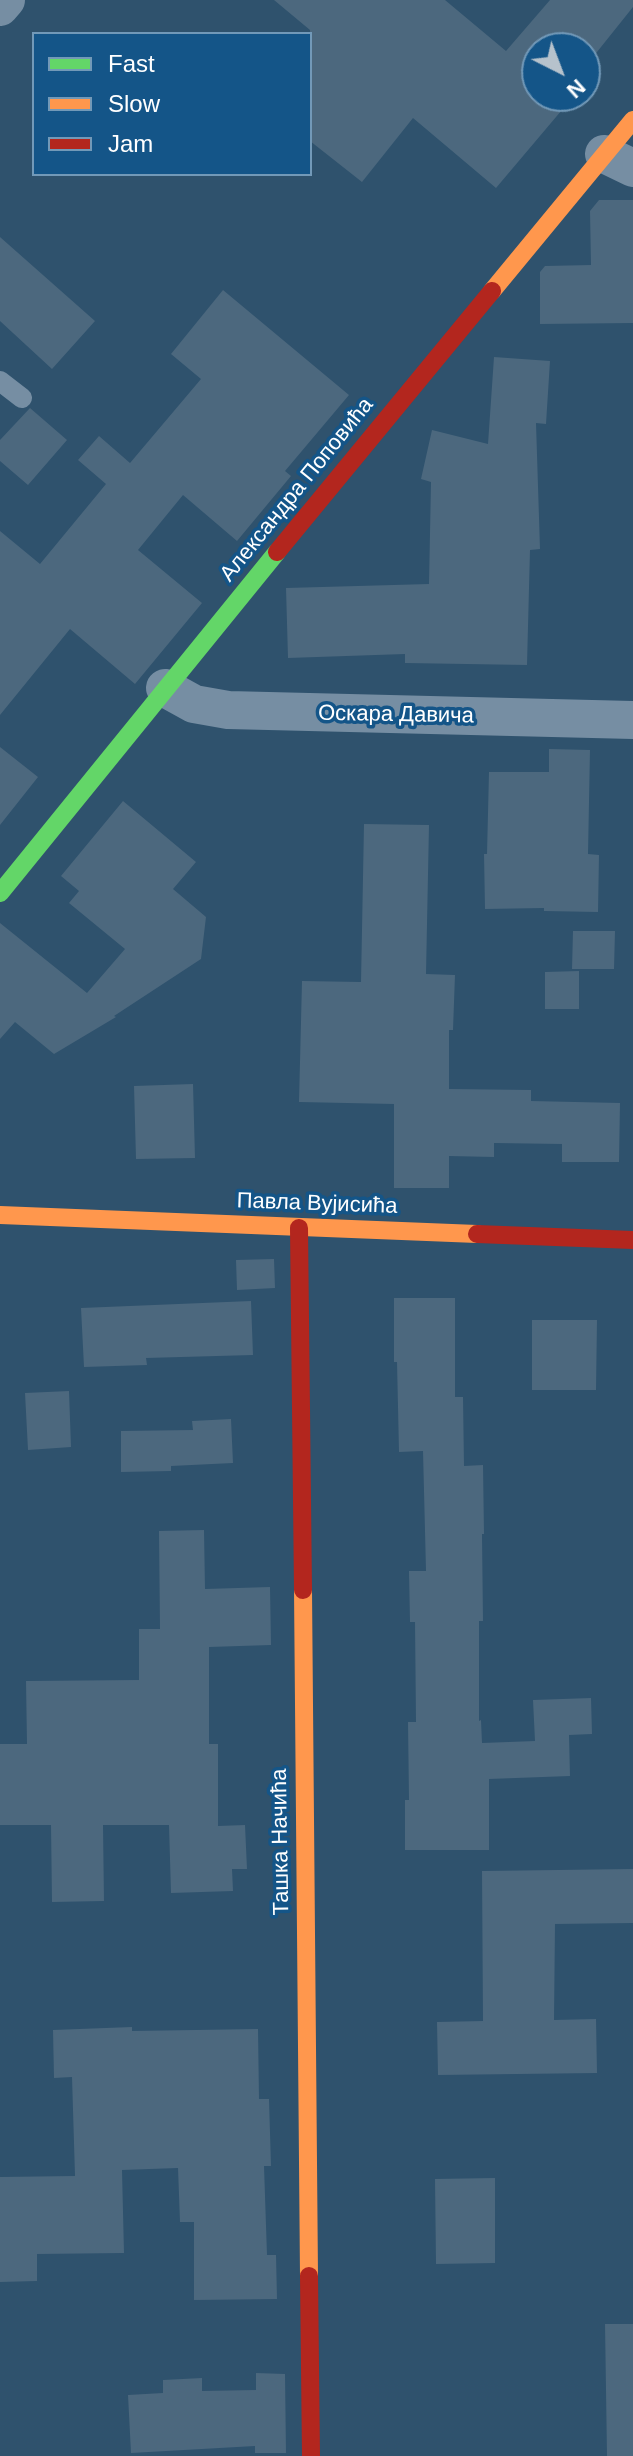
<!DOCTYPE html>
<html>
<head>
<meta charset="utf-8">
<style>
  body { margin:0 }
  #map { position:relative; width:633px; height:2456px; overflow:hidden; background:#2f526d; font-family:Helvetica,sans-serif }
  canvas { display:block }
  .legend { position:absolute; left:32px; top:32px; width:280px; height:144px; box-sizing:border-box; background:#145588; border:2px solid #7299b8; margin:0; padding:10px 14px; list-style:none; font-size:24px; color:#fff }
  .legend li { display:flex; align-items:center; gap:16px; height:40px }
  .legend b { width:40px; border:2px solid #7299b8 }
  .north { position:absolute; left:521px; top:32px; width:80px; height:80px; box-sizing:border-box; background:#145588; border:2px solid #7299b8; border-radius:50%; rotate:138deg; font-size:22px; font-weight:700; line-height:32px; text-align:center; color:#fff }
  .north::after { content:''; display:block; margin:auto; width:28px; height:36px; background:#b6c2cc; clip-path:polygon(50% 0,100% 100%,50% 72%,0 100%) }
</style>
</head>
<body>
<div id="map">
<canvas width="633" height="2456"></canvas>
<ul class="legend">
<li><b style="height:10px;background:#63d668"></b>Fast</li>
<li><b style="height:10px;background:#ff974d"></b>Slow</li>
<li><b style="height:10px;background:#b3261e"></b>Jam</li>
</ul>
<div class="north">N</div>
</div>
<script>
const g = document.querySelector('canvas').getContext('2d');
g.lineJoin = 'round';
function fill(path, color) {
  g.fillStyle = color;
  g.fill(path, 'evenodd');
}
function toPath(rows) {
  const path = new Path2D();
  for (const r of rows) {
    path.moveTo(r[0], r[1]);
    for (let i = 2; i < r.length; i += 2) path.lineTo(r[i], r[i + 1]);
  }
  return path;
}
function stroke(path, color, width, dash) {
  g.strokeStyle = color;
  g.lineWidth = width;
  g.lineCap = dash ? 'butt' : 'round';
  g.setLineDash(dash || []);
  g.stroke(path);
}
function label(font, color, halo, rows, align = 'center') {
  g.font = font + ' Helvetica,sans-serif';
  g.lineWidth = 7;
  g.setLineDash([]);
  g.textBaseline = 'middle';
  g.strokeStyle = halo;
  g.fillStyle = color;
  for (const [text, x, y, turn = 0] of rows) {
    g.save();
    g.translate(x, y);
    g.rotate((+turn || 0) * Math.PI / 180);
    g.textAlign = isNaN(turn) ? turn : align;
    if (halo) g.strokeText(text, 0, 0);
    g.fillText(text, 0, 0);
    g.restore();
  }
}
fill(toPath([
  [274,0,445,0,506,51,550,0,633,0,633,7,585,67,585,48,537,48,537,96,560,96,567,104,496,188,413,118,362,182,310,141,310,30],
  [599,200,633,200,633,323,540,324,540,272,545,266,591,265,590,211],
  [0,237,95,321,52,369,0,321],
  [223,290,349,395,285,471,291,476,237,541,183,495,138,550,202,603,135,684,70,629,0,715,0,531,40,564,106,484,78,460,99,436,130,463,201,379,171,354],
  [494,357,550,361,546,424,536,423,540,549,530,550,527,665,405,663,405,654,288,658,286,588,429,584,431,482,421,479,432,430,488,444],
  [30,408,67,440,28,485,0,461,0,440],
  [0,747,38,777,0,825],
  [549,749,590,750,588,854,599,855,598,912,544,911,544,908,485,909,484,854,487,854,489,772,549,772],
  [123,801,196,862,173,889,206,917,201,959,114,1016,116,1017,54,1054,15,1022,0,1039,0,923,87,993,125,949,69,903,79,891,61,876],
  [364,824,429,825,426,974,455,975,453,1030,449,1030,449,1089,531,1090,531,1101,620,1103,619,1162,562,1162,562,1144,494,1143,494,1157,449,1156,449,1188,394,1188,394,1104,299,1102,302,981,361,982],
  [573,931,615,931,614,969,572,969],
  [579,971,579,1009,545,1009,545,972],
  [193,1084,195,1158,136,1159,134,1086],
  [274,1259,275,1288,237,1290,236,1260],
  [394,1298,455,1298,455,1397,463,1397,464,1466,483,1465,484,1534,482,1534,483,1621,479,1621,479,1721,481,1720,482,1743,535,1741,533,1700,591,1698,592,1734,569,1735,570,1776,489,1779,489,1850,405,1850,405,1800,409,1800,408,1722,416,1722,415,1622,410,1622,409,1571,426,1571,423,1451,399,1452,397,1362,394,1362],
  [251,1301,253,1355,146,1358,147,1365,84,1367,81,1308],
  [532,1320,597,1320,596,1390,532,1390],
  [69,1391,71,1447,28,1450,25,1393],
  [231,1419,233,1463,171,1466,171,1471,121,1472,121,1431,193,1430,192,1421],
  [204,1530,205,1589,270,1587,271,1645,209,1647,209,1744,218,1744,218,1826,245,1825,247,1869,232,1869,233,1891,171,1893,169,1825,103,1825,104,1901,52,1902,51,1825,0,1825,0,1744,27,1744,26,1681,139,1680,139,1629,160,1629,159,1531],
  [633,1869,633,1923,555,1924,554,2020,596,2019,597,2073,438,2075,437,2022,483,2021,482,1871],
  [132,2027,132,2031,258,2029,259,2099,269,2099,271,2166,264,2166,267,2255,276,2255,277,2299,194,2300,194,2222,180,2222,178,2168,122,2170,124,2253,37,2254,37,2281,0,2282,0,2177,75,2176,72,2077,54,2078,53,2030],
  [495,2178,495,2263,436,2264,435,2179],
  [605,2324,633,2324,633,2456,607,2456],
  [256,2373,285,2374,286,2453,255,2453,255,2446,131,2453,128,2395,163,2393,163,2380,202,2378,202,2391,256,2390]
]), '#4c687e');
stroke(toPath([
  [0,381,22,398]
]), '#768ea3', 20);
stroke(toPath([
  [0,7,6,0],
  [604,154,633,168],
  [165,688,194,704,228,710,633,720]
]), '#768ea3', 38);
stroke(toPath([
  [0,893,277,552]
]), '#63d668', 18);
stroke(toPath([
  [492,291,633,120],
  [0,1215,477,1234],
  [303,1590,309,2276]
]), '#ff974d', 18);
stroke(toPath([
  [277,552,492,291],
  [299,1228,303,1590],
  [477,1234,633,1240],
  [309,2276,311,2456]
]), '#b3261e', 18);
label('22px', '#fff', '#145588', [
  ["Александра Поповића",297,490,-51],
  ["Оскара Давича",396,715,1],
  ["Павла Вујисића",317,1204,2],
  ["Ташка Начића",281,1842,-91]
]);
</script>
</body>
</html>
